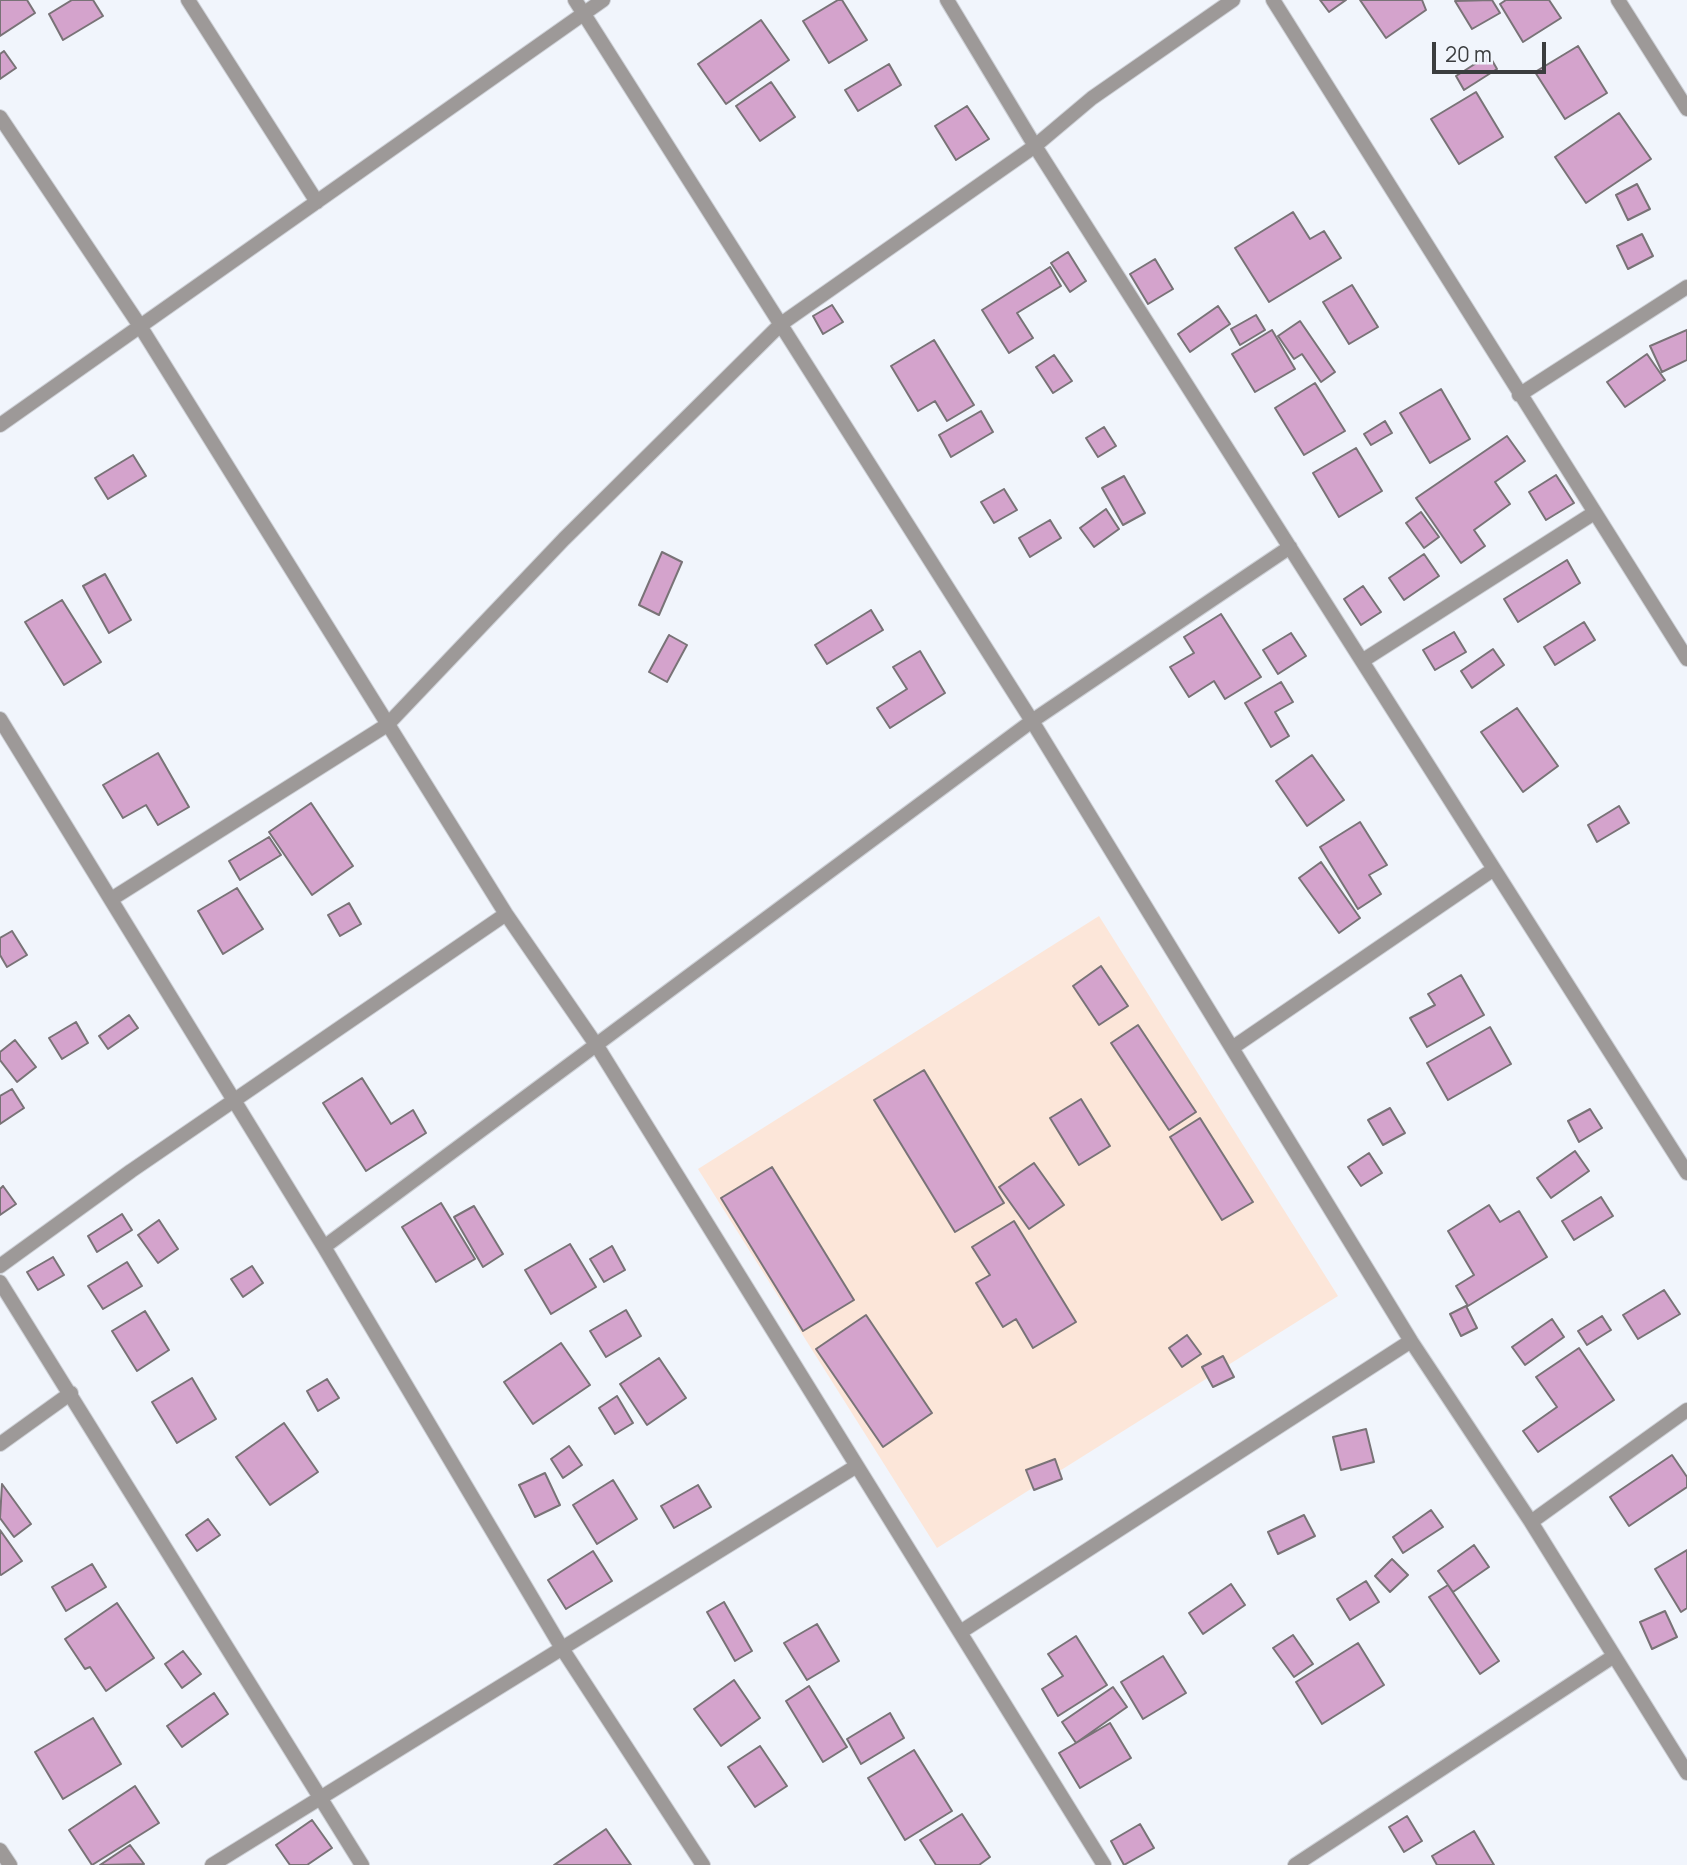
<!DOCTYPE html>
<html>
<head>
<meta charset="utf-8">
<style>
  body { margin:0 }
  #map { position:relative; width:1687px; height:1865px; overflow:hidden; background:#f1f5fc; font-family:Manrope,sans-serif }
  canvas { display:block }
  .scale { position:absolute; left:1432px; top:42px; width:114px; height:32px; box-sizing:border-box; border:4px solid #3b3d3f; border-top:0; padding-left:9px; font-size:21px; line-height:24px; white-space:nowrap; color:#3b3d3f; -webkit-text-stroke:5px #f1f5fc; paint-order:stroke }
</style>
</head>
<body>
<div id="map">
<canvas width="1687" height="1865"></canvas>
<div class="scale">20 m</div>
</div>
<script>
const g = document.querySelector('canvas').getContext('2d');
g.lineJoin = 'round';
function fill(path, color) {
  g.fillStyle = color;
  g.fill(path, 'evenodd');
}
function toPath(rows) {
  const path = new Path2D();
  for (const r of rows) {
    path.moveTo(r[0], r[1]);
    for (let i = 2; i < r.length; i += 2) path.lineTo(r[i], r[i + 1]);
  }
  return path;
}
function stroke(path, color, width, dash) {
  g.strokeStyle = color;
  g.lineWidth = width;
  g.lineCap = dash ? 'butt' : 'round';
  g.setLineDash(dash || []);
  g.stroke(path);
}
fill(toPath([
  [1099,916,1338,1296,937,1548,698,1169]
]), '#fce6d9');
const building = toPath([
  [0,0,27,0,35,13,0,36,0,0],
  [72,0,93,0,103,16,63,40,49,14,72,0],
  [838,0,842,0,867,40,829,63,803,21,838,0],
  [1320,0,1346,0,1329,12,1320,0],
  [1360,0,1422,0,1426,10,1386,38,1360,0],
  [1492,0,1500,13,1472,29,1455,1,1492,0],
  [1506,0,1549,0,1561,18,1523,42,1500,4,1506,0],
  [761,20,789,60,726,104,698,64,761,20],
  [1578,46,1607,93,1565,119,1535,72,1578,46],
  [4,51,16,68,0,79,0,54,4,51],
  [1489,55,1497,69,1464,90,1456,76,1489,55],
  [889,64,901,85,858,111,845,90,889,64],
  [771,82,795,117,760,141,736,106,771,82],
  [1476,92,1503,137,1459,164,1431,119,1476,92],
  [967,106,989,139,956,160,935,126,967,106],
  [1619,113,1651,159,1586,203,1555,157,1619,113],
  [1637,184,1650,209,1628,220,1616,195,1637,184],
  [1293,212,1310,239,1324,231,1341,258,1269,302,1235,248,1293,212],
  [1642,234,1653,256,1628,269,1617,246,1642,234],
  [1068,252,1086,281,1070,292,1051,263,1068,252],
  [1155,259,1173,289,1148,304,1130,274,1155,259],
  [1050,267,1061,286,1017,313,1033,338,1009,353,982,310,1050,267],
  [1352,285,1378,327,1349,344,1323,302,1352,285],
  [832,305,843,322,823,334,813,316,832,305],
  [1218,306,1230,324,1190,352,1178,334,1218,306],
  [1256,315,1265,330,1240,345,1231,329,1256,315],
  [1300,321,1335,372,1321,382,1302,354,1294,359,1278,336,1300,321],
  [1272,330,1295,369,1255,392,1232,354,1272,330],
  [1687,330,1687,360,1662,372,1650,346,1687,330],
  [934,340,974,405,947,421,935,401,918,411,891,366,934,340],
  [1647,354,1665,380,1625,407,1607,382,1647,354],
  [1054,355,1072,381,1053,393,1036,367,1054,355],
  [1315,383,1345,431,1304,455,1275,408,1315,383],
  [1441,389,1470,439,1430,463,1400,413,1441,389],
  [981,411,993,432,951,457,939,435,981,411],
  [1385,421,1392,433,1371,445,1364,434,1385,421],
  [1104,427,1116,446,1098,457,1086,438,1104,427],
  [1507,436,1525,461,1495,482,1510,504,1474,530,1485,546,1461,563,1416,498,1507,436],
  [1356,448,1382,491,1339,517,1313,473,1356,448],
  [133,455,146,476,108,499,95,478,133,455],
  [1556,475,1574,503,1546,520,1529,492,1556,475],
  [1124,476,1145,513,1123,525,1102,488,1124,476],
  [1004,489,1017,510,994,523,981,502,1004,489],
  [1106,509,1119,529,1094,547,1080,528,1106,509],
  [1421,512,1439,537,1424,548,1406,523,1421,512],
  [1050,520,1061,538,1030,557,1019,538,1050,520],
  [662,552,682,562,659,615,639,605,662,552],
  [1424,554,1439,576,1404,600,1389,578,1424,554],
  [1567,560,1580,583,1518,622,1504,599,1567,560],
  [105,574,131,620,109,633,83,586,105,574],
  [1363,586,1381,612,1361,625,1344,599,1363,586],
  [62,600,101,662,64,685,25,622,62,600],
  [871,610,883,630,827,664,815,645,871,610],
  [1221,614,1261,677,1225,699,1214,681,1189,697,1170,667,1194,653,1184,637,1221,614],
  [1584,622,1595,640,1555,665,1544,647,1584,622],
  [1454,632,1466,652,1435,670,1423,650,1454,632],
  [1291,633,1306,656,1278,674,1263,650,1291,633],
  [669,635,687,645,667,682,649,672,669,635],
  [1493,649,1504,665,1472,688,1461,671,1493,649],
  [920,651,945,693,890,728,877,708,907,689,893,667,920,651],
  [1281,682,1293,702,1275,712,1289,736,1271,747,1245,703,1281,682],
  [1517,708,1558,766,1523,792,1481,732,1517,708],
  [158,753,189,807,158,825,146,805,123,818,103,785,158,753],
  [1312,755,1344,800,1307,826,1276,781,1312,755],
  [311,803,353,866,312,895,269,832,311,803],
  [1619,806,1629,823,1597,842,1588,825,1619,806],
  [1360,822,1387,865,1369,875,1381,894,1358,909,1320,847,1360,822],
  [269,837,281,855,240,880,229,861,269,837],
  [1321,862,1360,918,1339,933,1299,878,1321,862],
  [237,888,263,929,223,954,198,911,237,888],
  [349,903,361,924,340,936,328,915,349,903],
  [12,931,27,955,7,967,0,955,0,938,12,931],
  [1101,966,1128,1006,1099,1025,1073,986,1101,966],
  [1461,975,1484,1015,1427,1047,1410,1018,1435,1005,1428,994,1461,975],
  [129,1015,138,1028,108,1049,99,1036,129,1015],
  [76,1022,88,1043,62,1059,49,1038,76,1022],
  [1138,1025,1196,1112,1169,1130,1111,1043,1138,1025],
  [1490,1027,1511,1064,1448,1100,1427,1063,1490,1027],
  [15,1040,36,1067,17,1082,0,1060,0,1052,15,1040],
  [924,1070,1004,1203,955,1232,874,1100,924,1070],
  [362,1078,391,1124,413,1110,426,1133,366,1171,323,1103,362,1078],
  [12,1089,24,1108,0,1124,0,1096,12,1089],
  [1081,1099,1110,1146,1079,1165,1050,1118,1081,1099],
  [1390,1108,1405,1133,1383,1145,1368,1120,1390,1108],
  [1590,1109,1602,1128,1579,1142,1568,1121,1590,1109],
  [1200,1118,1253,1202,1222,1220,1170,1137,1200,1118],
  [1575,1151,1589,1171,1551,1198,1537,1178,1575,1151],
  [1369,1153,1382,1173,1361,1186,1348,1167,1369,1153],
  [1034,1163,1064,1205,1029,1229,999,1187,1034,1163],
  [772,1167,854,1300,803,1331,721,1198,772,1167],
  [3,1186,16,1204,0,1215,0,1189,3,1186],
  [1601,1197,1613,1216,1574,1240,1562,1221,1601,1197],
  [441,1203,475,1259,436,1282,402,1227,441,1203],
  [1489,1205,1500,1222,1519,1211,1547,1257,1468,1306,1456,1286,1474,1275,1448,1231,1489,1205],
  [474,1206,503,1254,483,1267,454,1217,474,1206],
  [122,1214,132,1230,97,1252,88,1236,122,1214],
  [159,1220,178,1249,158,1263,138,1235,159,1220],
  [1014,1221,1076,1322,1033,1348,1016,1319,1003,1327,976,1283,990,1275,972,1247,1014,1221],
  [570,1244,596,1287,551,1314,525,1270,570,1244],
  [612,1246,625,1270,604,1282,590,1259,612,1246],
  [53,1257,64,1275,38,1290,27,1272,53,1257],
  [127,1262,142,1286,103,1309,88,1286,127,1262],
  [252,1266,263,1283,243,1297,231,1279,252,1266],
  [1664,1290,1680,1314,1638,1339,1623,1315,1664,1290],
  [1466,1306,1477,1328,1461,1336,1450,1314,1466,1306],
  [626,1310,641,1336,606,1357,590,1331,626,1310],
  [145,1311,169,1350,137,1371,112,1331,145,1311],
  [866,1315,932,1413,883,1447,816,1349,866,1315],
  [1602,1316,1611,1330,1587,1345,1578,1331,1602,1316],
  [1552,1319,1564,1337,1525,1365,1512,1347,1552,1319],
  [1187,1335,1201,1354,1182,1367,1169,1348,1187,1335],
  [561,1343,590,1385,533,1424,504,1382,561,1343],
  [1579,1348,1614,1400,1538,1452,1523,1431,1557,1407,1536,1377,1579,1348],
  [1223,1356,1234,1377,1213,1387,1202,1367,1223,1356],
  [659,1358,686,1398,647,1425,620,1384,659,1358],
  [192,1378,216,1419,177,1443,152,1402,192,1378],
  [327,1379,339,1398,318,1411,307,1391,327,1379],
  [617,1396,633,1423,615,1434,599,1408,617,1396],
  [284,1423,318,1472,270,1505,236,1457,284,1423],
  [1366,1429,1374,1462,1341,1470,1333,1437,1366,1429],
  [569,1446,582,1465,563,1478,551,1459,569,1446],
  [1672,1455,1687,1477,1687,1487,1629,1526,1610,1497,1672,1455],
  [1055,1459,1062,1479,1034,1490,1026,1470,1055,1459],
  [545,1473,560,1505,535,1517,519,1485,545,1473],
  [613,1480,637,1519,597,1544,573,1505,613,1480],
  [2,1484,31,1524,14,1537,0,1518,2,1484],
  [698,1485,711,1507,674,1528,661,1506,698,1485],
  [1431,1510,1443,1527,1403,1553,1393,1537,1431,1510],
  [1304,1515,1315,1536,1278,1554,1268,1532,1304,1515],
  [208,1519,220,1535,197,1551,186,1535,208,1519],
  [0,1530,22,1561,1,1575,0,1574,0,1530],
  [1474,1545,1489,1567,1453,1592,1438,1571,1474,1545],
  [1687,1550,1687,1608,1681,1612,1655,1569,1687,1550],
  [593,1551,612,1581,566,1609,548,1580,593,1551],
  [1392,1559,1408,1575,1390,1592,1375,1576,1392,1559],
  [92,1564,106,1587,66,1611,52,1587,92,1564],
  [1366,1581,1379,1602,1350,1620,1337,1599,1366,1581],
  [1231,1584,1245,1605,1203,1634,1189,1613,1231,1584],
  [1448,1585,1499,1661,1480,1674,1429,1597,1448,1585],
  [724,1602,752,1651,735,1661,707,1612,724,1602],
  [117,1603,154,1658,106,1691,90,1667,85,1669,65,1639,117,1603],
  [1665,1611,1677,1637,1652,1649,1640,1622,1665,1611],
  [817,1624,839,1661,807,1680,784,1643,817,1624],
  [1293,1635,1313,1664,1294,1677,1273,1648,1293,1635],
  [1076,1636,1107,1685,1058,1716,1042,1689,1063,1676,1048,1654,1076,1636],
  [1358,1643,1384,1685,1322,1724,1296,1682,1358,1643],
  [183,1651,201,1674,182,1688,165,1664,183,1651],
  [1163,1656,1186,1693,1143,1719,1121,1682,1163,1656],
  [734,1680,760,1718,721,1746,694,1709,734,1680],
  [809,1686,847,1747,823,1762,786,1701,809,1686],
  [1113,1687,1127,1707,1076,1743,1062,1722,1113,1687],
  [214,1693,228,1714,182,1747,167,1726,214,1693],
  [890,1713,904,1738,861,1764,847,1739,890,1713],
  [93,1718,121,1764,63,1799,35,1752,93,1718],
  [1110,1723,1131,1758,1080,1788,1059,1753,1110,1723],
  [760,1746,787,1786,755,1807,728,1767,760,1746],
  [914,1750,952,1811,905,1840,868,1778,914,1750],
  [135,1786,159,1823,92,1865,69,1830,135,1786],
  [962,1814,990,1857,979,1865,936,1865,920,1840,962,1814],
  [1407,1816,1422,1841,1404,1852,1389,1827,1407,1816],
  [312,1820,332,1848,307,1865,290,1865,276,1845,312,1820],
  [1140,1824,1154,1848,1124,1865,1111,1841,1140,1824],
  [606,1829,631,1865,554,1865,606,1829],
  [1474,1831,1494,1865,1437,1865,1432,1856,1474,1831],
  [130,1845,144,1864,100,1865,130,1845]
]);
fill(building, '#d4a3cc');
stroke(building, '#797377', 2);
const minor = toPath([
  [188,0,317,202],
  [575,0,1032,721,1411,1341,1531,1522,1687,1773],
  [947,0,1035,146,1687,1173],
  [1273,0,1687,659],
  [1618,0,1687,109],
  [0,117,140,326,506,914,597,1046,1104,1865],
  [1519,395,1687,287],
  [0,425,603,0],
  [1362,661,1594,513],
  [0,719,324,1247,563,1650,703,1865],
  [113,898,387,725,564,539,781,324,1035,146,1092,98,1233,0],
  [1232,1048,1494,869],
  [324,1247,1032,721,1290,547],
  [0,1266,131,1171,506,914],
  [0,1282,362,1865],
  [0,1444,71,1393],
  [1531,1522,1687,1410],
  [962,1631,1411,1341],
  [0,1850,10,1865],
  [212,1865,855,1467],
  [1295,1865,1614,1656]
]);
stroke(minor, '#cdd0d6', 16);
stroke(minor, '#9d9998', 14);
</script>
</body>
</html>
